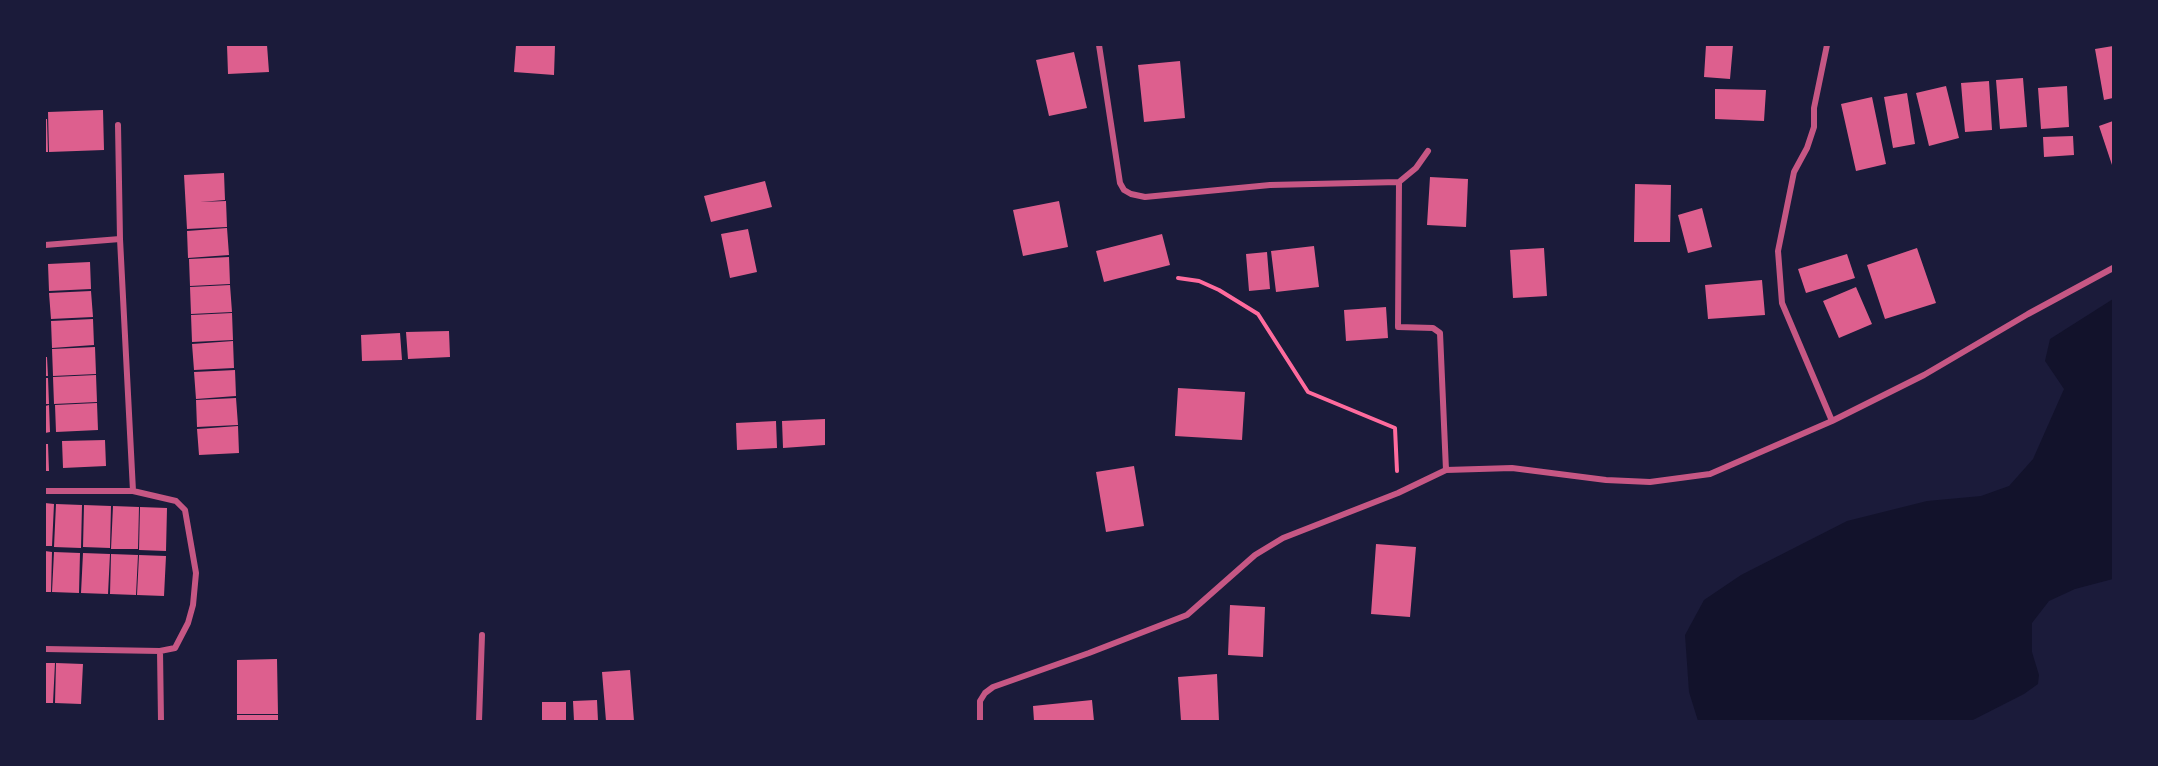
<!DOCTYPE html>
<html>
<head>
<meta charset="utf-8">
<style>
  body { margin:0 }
  #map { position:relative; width:2158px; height:766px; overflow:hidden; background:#1b1b3a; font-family:"Alegreya Sans",sans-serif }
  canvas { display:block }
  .frame { position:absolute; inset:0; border:46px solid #1b1b3a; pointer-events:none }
</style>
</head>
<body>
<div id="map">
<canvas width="2158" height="766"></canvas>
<div class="frame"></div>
</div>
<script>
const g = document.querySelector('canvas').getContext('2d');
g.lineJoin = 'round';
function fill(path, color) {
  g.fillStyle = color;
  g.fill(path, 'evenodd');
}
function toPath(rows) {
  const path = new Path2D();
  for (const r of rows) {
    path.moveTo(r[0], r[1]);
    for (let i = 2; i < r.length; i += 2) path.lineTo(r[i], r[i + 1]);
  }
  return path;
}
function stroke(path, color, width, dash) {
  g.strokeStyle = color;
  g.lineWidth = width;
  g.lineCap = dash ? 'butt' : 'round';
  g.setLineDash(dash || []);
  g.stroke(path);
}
fill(toPath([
  [2113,299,2113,579,2075,589,2049,601,2032,623,2032,652,2039,675,2038,684,2024,694,1971,721,1698,721,1689,692,1685,635,1704,600,1741,575,1847,521,1927,501,1981,496,2009,486,2033,459,2064,389,2045,361,2050,339]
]), '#12122b');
fill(toPath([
  [227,45,267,45,269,72,228,74],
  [516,45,555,45,554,75,514,72],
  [1706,45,1733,45,1730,79,1704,77],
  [2113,46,2113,98,2104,100,2095,49],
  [1074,52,1087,108,1049,116,1036,60],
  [1180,61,1185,118,1144,122,1138,65],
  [2023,78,2027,127,2000,129,1996,80],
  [1989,81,1992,130,1965,132,1961,83],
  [1946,86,1959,138,1929,146,1916,93],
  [2067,86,2069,127,2041,129,2038,88],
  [1715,89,1766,90,1764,121,1715,119],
  [1907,93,1915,144,1893,148,1884,97],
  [1872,97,1886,164,1856,171,1841,104],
  [103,110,104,150,49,152,48,112],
  [45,119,47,119,48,152,45,152],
  [2113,121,2113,168,2099,126],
  [2073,136,2074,155,2044,157,2043,137],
  [224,173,225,200,200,202,226,201,227,227,187,229,184,175],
  [1430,177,1468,179,1466,227,1427,225],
  [765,181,772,207,711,222,704,196],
  [1635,184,1671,185,1670,242,1634,242],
  [1059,201,1068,247,1023,256,1013,210],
  [1702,208,1712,247,1688,253,1678,215],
  [227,228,229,255,188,258,187,231],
  [748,229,757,272,730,278,721,234],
  [1162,234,1170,265,1104,282,1096,251],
  [1314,246,1319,287,1276,292,1271,251],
  [1544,248,1547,296,1513,298,1510,250],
  [1917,248,1936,303,1885,319,1867,265],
  [1267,252,1270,289,1249,291,1246,254],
  [1847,254,1855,278,1806,293,1798,269],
  [229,257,230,284,190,286,189,259],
  [90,262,91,289,49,291,48,264],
  [1762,280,1765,315,1708,319,1705,285],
  [230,285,232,312,191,314,190,287],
  [1856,287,1872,324,1839,338,1823,301],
  [91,291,93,317,51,319,49,293],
  [1386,307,1388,338,1346,341,1344,310],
  [232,313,233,340,192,342,191,315],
  [93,319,94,345,52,348,51,321],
  [449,331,450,357,408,359,406,332],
  [400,333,402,360,362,361,361,335],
  [233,341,234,368,194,370,192,344],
  [95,347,96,374,53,376,52,349],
  [45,357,47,357,48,376,45,376],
  [235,370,236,396,196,399,194,372],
  [96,375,97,402,54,404,53,377],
  [45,378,48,378,49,404,45,404],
  [1178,388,1245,392,1242,440,1175,436],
  [236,398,238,425,197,427,196,400],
  [97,403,98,430,56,432,55,405],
  [49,405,50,432,45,433,45,406],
  [825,419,825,445,783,448,782,421],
  [776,421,777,448,737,450,736,423],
  [238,426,239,453,199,455,197,429],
  [105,440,106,466,63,468,62,441],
  [45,444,48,444,49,471,45,471],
  [1134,466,1144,526,1106,532,1096,472],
  [45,503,54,504,52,546,45,546],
  [56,504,82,505,81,548,54,547],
  [84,505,111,506,110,548,83,547],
  [113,506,139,507,138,549,111,549],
  [140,507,167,508,166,551,139,550],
  [1376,544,1416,547,1410,617,1371,614],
  [45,551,52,552,51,592,45,592],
  [54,552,80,553,79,593,52,592],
  [83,553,110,554,108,594,81,593],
  [111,554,138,555,136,595,110,594],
  [139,555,166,556,164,596,137,595],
  [1230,605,1265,607,1263,657,1228,655],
  [277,659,278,714,237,714,237,660],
  [45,663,55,663,53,703,45,703],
  [56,663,83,664,81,704,55,703],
  [630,670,634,721,606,721,602,672],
  [1217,674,1219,721,1181,721,1178,677],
  [597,700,598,721,574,721,573,701],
  [1092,700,1094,721,1034,721,1033,706],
  [542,702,566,702,566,721,542,721],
  [237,715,278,715,278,721,237,721]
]), '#dd5f8e');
stroke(toPath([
  [1178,278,1199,281,1219,290,1258,314,1308,392,1395,428,1397,471]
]), '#ff6b9d', 4);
stroke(toPath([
  [1099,45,1120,183,1124,190,1131,194,1145,197,1270,185,1399,182],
  [1827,45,1814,108,1814,127,1807,148,1794,172,1778,251,1782,303,1832,421],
  [118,125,120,239,133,491],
  [1428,151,1416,168,1399,182,1398,327,1433,328,1440,333,1446,470],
  [45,245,120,239],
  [45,491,133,491,176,501,185,510,196,573,193,605,188,623,175,648,160,651,45,649],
  [160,651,161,721],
  [479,721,482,635],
  [980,721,980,701,985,693,993,687,1089,653,1187,615,1255,555,1283,538,1398,493,1446,470,1512,468,1606,480,1650,482,1710,474,1832,421,1924,375,2028,314,2113,268]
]), '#c65784', 6);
</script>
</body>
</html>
